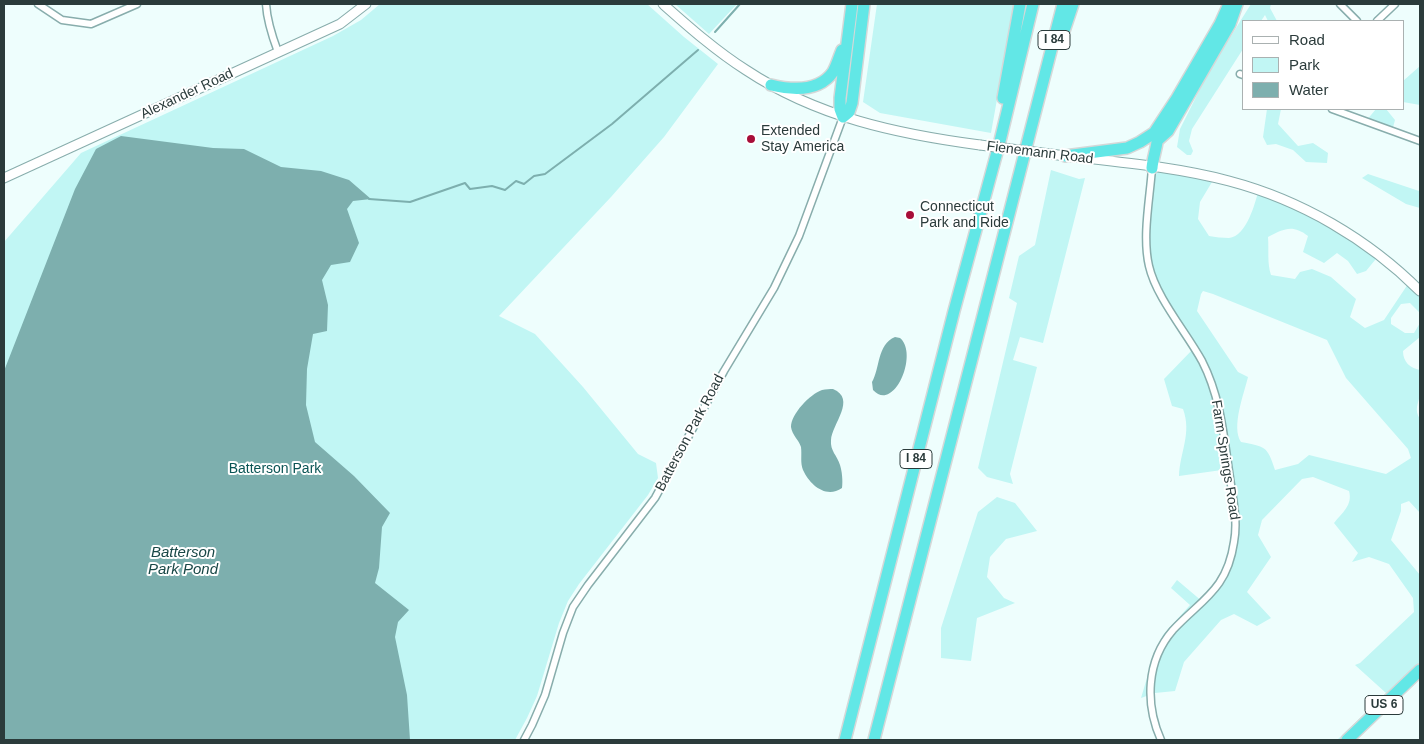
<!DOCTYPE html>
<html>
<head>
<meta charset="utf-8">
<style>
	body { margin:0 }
	#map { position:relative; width:1424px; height:744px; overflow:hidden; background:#eefefd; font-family:Helvetica,sans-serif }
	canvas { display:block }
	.frame { position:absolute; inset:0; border:5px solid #2b3b3b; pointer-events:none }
	.legend { position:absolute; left:1242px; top:20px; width:162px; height:90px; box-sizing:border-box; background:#fff; border:1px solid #aab1b1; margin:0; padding:6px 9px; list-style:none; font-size:15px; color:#2b3b3b }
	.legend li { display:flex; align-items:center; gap:10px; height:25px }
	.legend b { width:25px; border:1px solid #aab1b1 }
</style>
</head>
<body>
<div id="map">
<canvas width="1424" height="744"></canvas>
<div class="frame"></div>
<ul class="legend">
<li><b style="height:6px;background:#fff"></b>Road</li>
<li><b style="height:14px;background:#c1f6f4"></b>Park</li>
<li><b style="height:14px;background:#7dafae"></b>Water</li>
</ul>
</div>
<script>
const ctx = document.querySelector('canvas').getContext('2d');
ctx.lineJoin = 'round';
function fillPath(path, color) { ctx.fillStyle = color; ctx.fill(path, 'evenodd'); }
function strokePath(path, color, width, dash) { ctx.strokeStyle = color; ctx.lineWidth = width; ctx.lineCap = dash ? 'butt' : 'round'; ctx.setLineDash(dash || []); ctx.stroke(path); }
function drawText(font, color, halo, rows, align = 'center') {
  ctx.font = font + ' Helvetica,sans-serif'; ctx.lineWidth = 4; ctx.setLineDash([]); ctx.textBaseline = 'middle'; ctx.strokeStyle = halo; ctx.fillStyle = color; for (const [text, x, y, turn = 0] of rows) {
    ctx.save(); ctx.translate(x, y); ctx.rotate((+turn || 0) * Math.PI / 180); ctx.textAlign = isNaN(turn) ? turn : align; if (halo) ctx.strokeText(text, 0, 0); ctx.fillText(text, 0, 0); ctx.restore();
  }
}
const green = new Path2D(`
	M380,4H647L684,37L718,64L664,137L611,197L499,316L535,334L583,387L638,454L656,463L658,478L648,495L579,584L568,601L559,623L537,696L527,718L515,740H4V242L81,153L333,36L361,20Z
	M675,4H737L709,34Z
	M877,4H1014L991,133L880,113L863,102Z
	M1251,4H1271L1270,8L1277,21H1268L1265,15L1261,21H1243V49L1192,129L1189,141L1193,151L1191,155H1187L1177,147L1180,129L1209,71Z
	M1420,66V105L1403,102V81Z
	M1267,109H1281L1278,124L1298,146L1313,143L1328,153L1327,163L1306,162L1293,150L1276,144L1267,145L1263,137Z
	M1376,109H1386L1395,120L1392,131L1366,121Z
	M1152,168L1215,177L1200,202L1198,219L1209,236C1215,237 1223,238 1229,238C1247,236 1255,203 1259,189L1380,254L1366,271L1357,274L1348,261L1337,253L1324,263L1303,252L1308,236C1292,224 1284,229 1268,237C1269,250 1267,263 1271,275L1295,279L1300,272L1312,269L1331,277L1356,299L1350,317L1365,328L1384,320L1410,281L1420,291V313L1410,303L1401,304L1391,318V324L1405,333H1414L1420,323V337L1403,351C1403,362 1410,368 1420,370C1420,378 1422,388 1420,395C1418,404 1414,410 1420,419V513L1409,501L1401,504V511L1391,540L1420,575V670L1347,740H1337L1386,693L1355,665L1360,663L1414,612L1413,598L1389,564L1369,557L1352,562L1358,553L1334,523C1342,513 1353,505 1349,491L1313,477L1302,479L1262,520L1258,535L1271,557L1247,592L1271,618L1257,626L1234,614L1221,620L1184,662L1175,691L1155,693L1141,698L1150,668L1163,635L1190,605L1171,588L1177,580L1203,602L1216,589L1234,543L1229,469L1179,476C1180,451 1192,434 1183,409L1172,406L1164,379L1195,347L1157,283L1147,252ZM1203,291L1213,294L1327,340L1346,378L1408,449L1411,458L1386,474L1309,455L1298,464L1275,470C1267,445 1265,447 1241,442C1231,427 1244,394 1248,377L1238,372L1197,311L1201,294Z
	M1051,170L1079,179L1085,178L1043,343L1020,337L1013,360L1037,367L1010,474L1013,484L987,477L978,468L1017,303L1009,298L1019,256L1035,245Z
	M1368,174L1419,191L1420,190V208L1406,204L1362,178Z
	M997,497L1015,503L1037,531L1006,539L990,557L987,577L1004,598L1015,603L977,618L971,661L941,658V628L978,512Z`);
const water = new Path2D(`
	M121,136L213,148L244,149L281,167L321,171L349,180L371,199L353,201L347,209L359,243L350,262L331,265L322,280L328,305L327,331L313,334L307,369L306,405L315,442L354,476L390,513L382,527L379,568L375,583L409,610L398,622L395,637L407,695L410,740H4V371L75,189L96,149Z
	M895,337L900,338C919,354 894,413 873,390L872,382C880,369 877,344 895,337Z
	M833,389C857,399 832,424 831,440C830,451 837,455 840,465C842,471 843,481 842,488C826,499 810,485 803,470C800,463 802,455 801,447C799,440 792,435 791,427C791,414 810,394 822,390C826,389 830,389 833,389Z`);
const stream = new Path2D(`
	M715,32L740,4
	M369,199L410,202L465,183L470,189L492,186L505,190L516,181L524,184L534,176L545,174L612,124L698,50`);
const street = new Path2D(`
	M38,4L62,20L91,24L137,4
	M266,4C267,21 272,36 278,52
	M1340,4L1357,21
	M1377,21L1395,4
	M1240,74L1243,75
	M1332,109L1420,141
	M1152,168C1150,198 1142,236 1149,266C1156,297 1186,332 1202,361C1221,398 1224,438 1230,478C1233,499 1238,521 1234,542C1227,590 1202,599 1173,630C1146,661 1145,704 1161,740
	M524,740L532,725L545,695L563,633L573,607L588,585L655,498L724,371L774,288L799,236L843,117`);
const secondary = new Path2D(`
	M663,4C689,27 716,51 746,70C817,117 897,134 980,145
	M1042,153C1104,161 1168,165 1229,181C1301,200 1368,239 1420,291
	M4,178L340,24L366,4`);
const highway = new Path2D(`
	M852,4L840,98V109L843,117L849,112L852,103L864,4
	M1063,34L1073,4
	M771,85C792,90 819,92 833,72C837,65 839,57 842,50
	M1003,98L1020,4
	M1158,140L1168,131L1230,24L1237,4
	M1065,156L1127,148L1140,142L1154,133L1177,98L1220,24L1229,4
	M1152,168C1153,156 1158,145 1158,133
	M845,740L954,311L1000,141L1033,4
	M874,740C937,495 1002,250 1063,4
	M1347,740L1420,670`);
const secondaryBridge = new Path2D(`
	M980,145L1042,153`);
const markers = [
	[751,139,5,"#a70e39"],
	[910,215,5,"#a70e39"]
];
const shields = [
	[1054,40,32],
	[916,459,32],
	[1384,705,38]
];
const shieldNames = [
	["I 84",1054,40],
	["I 84",916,459],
	["US 6",1384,705]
];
const streetNames = [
	["Alexander Road",187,94,-25],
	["Fienemann Road",1040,153,7],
	["Batterson Park Road",690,433,-62],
	["Farm Springs Road",1225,460,81]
];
const poiNames = [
	["Extended",761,131],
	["Stay America",761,147],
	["Connecticut",920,207],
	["Park and Ride",920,223]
];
const parkNames = [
	["Batterson Park",275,469]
];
const waterNames = [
	["Batterson",183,553],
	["Park Pond",183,570]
];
fillPath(green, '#c1f6f4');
fillPath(water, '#7dafae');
strokePath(stream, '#7dafae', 2);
strokePath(street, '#88adac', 9);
strokePath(secondary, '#88adac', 11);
strokePath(highway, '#d5d8d8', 14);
strokePath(street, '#fff', 6);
strokePath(secondary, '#fff', 9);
strokePath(highway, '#62e7e6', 11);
strokePath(secondaryBridge, '#88adac', 11, []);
strokePath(secondaryBridge, '#fff', 9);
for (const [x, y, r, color] of markers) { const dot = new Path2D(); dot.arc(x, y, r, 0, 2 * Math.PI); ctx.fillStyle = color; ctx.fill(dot); strokePath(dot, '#fff', 2); }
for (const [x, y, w] of shields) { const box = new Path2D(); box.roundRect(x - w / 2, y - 9.5, w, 19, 4); ctx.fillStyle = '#fff'; ctx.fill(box); strokePath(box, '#2b3b3b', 1); }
drawText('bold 12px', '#2b3b3b', null, shieldNames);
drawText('14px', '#2b3b3b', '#fff', streetNames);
drawText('14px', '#2b3b3b', '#fff', poiNames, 'left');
drawText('14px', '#095454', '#fff', parkNames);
drawText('italic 15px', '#184746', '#fff', waterNames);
</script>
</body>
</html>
